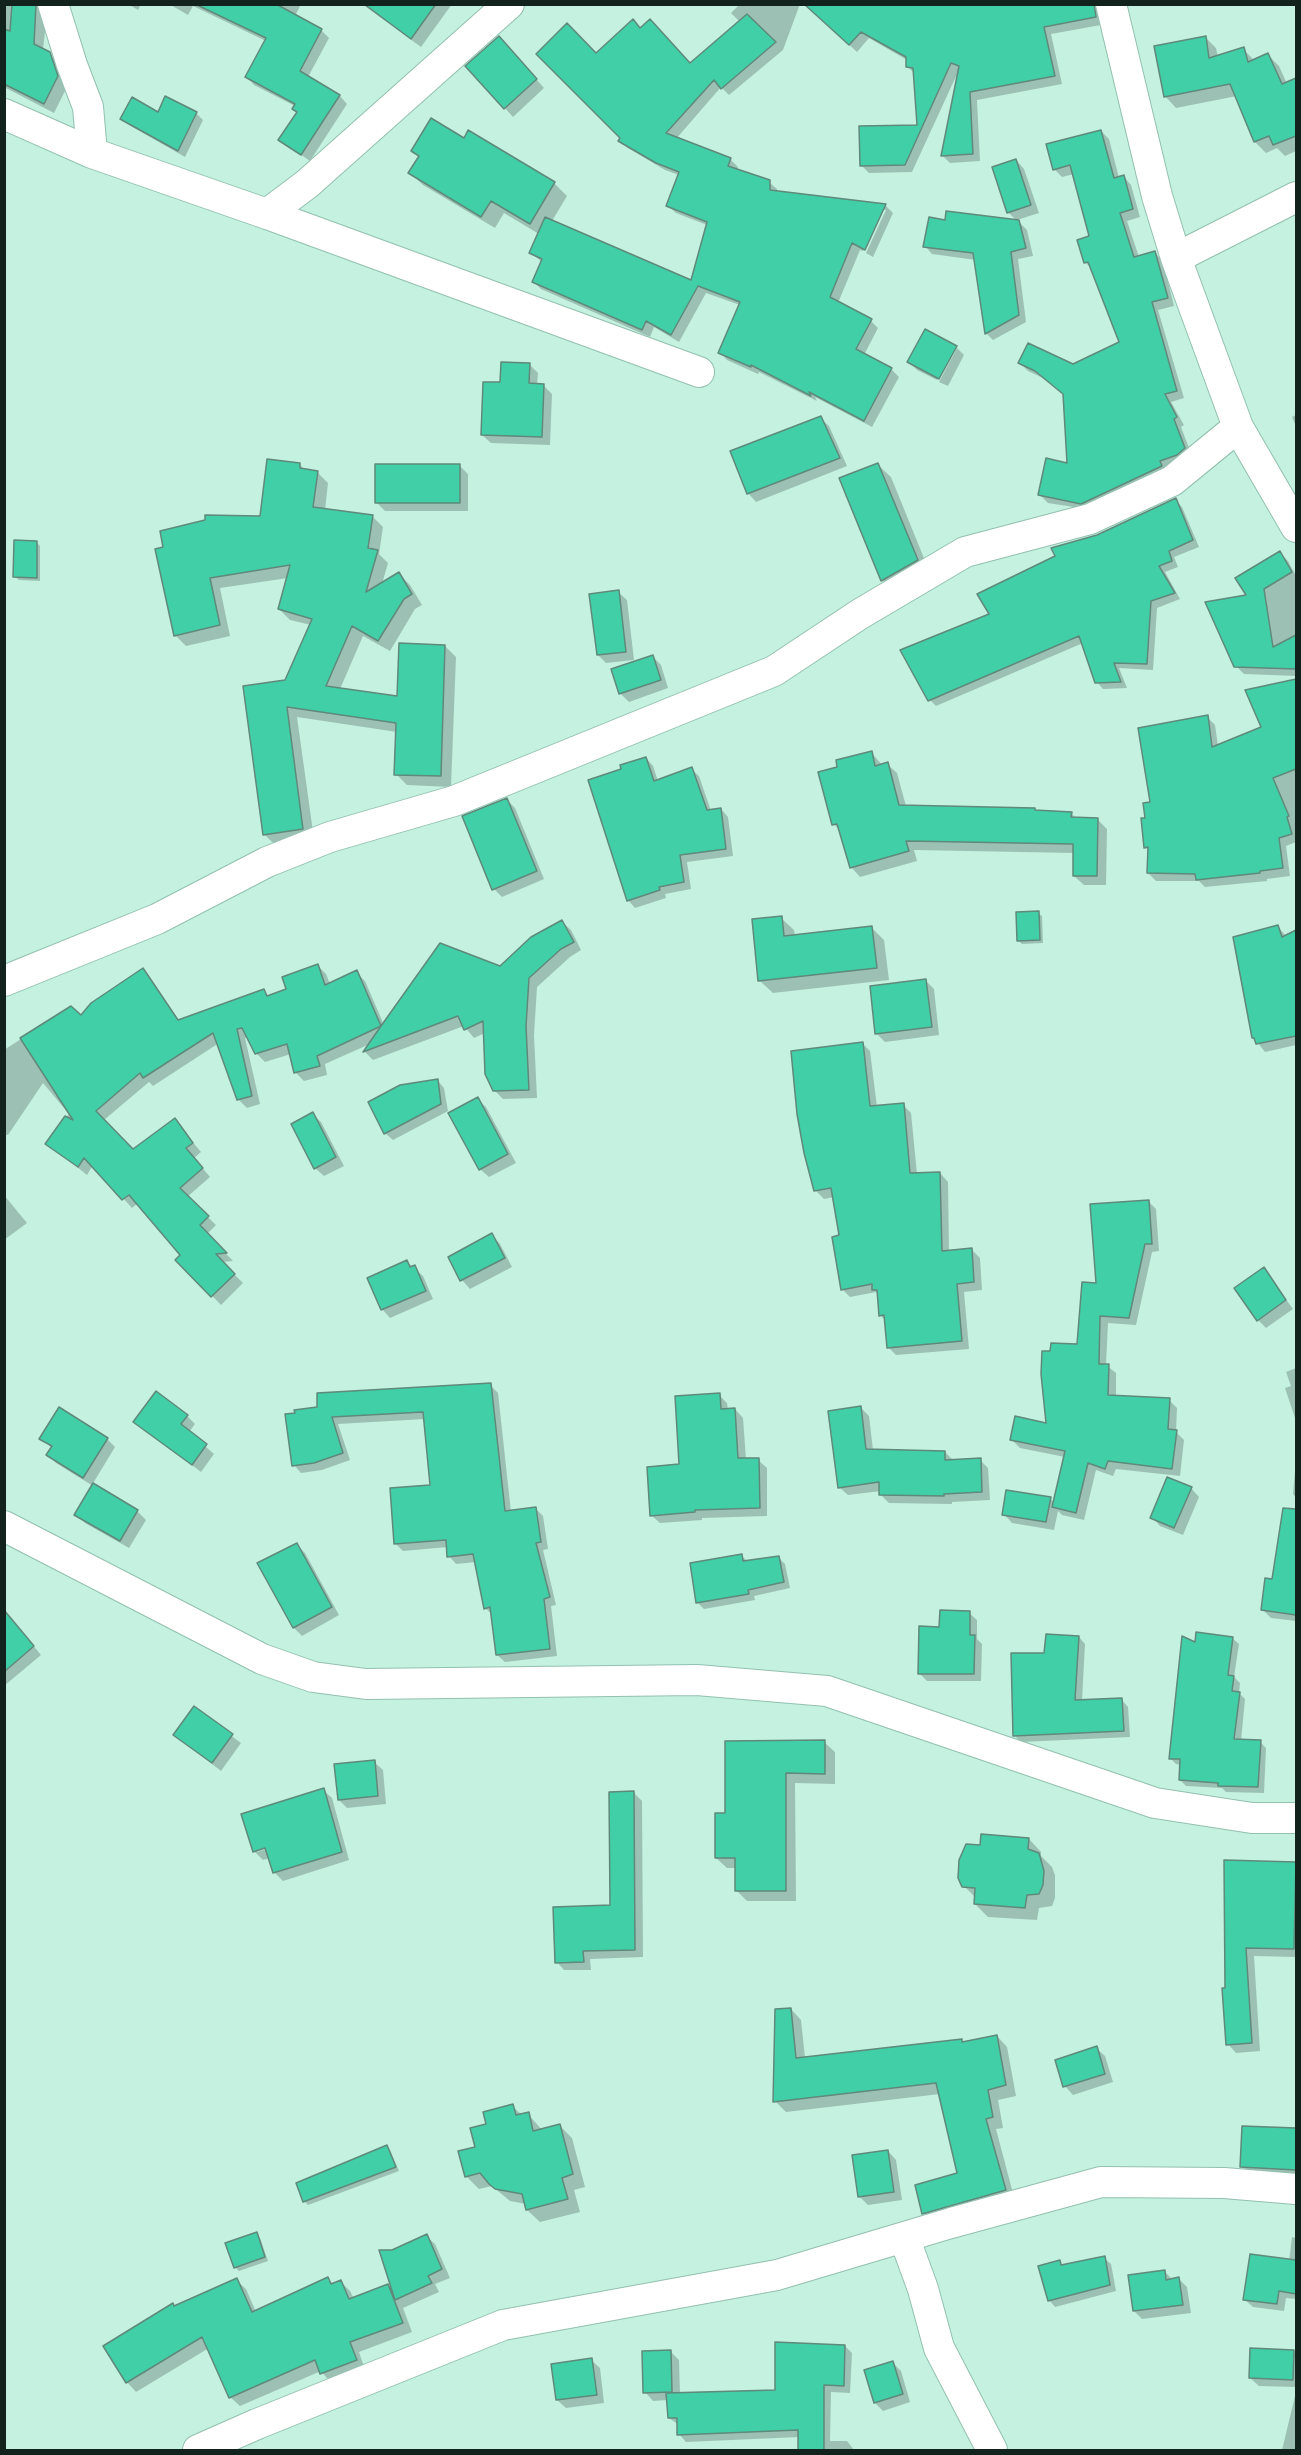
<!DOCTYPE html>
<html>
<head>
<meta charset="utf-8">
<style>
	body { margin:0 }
	#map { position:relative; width:1301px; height:2455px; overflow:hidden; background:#c4f1e0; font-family:Literata,serif }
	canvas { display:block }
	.frame { position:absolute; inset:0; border:6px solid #12231d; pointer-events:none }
</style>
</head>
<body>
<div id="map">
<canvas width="1301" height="2455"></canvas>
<div class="frame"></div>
</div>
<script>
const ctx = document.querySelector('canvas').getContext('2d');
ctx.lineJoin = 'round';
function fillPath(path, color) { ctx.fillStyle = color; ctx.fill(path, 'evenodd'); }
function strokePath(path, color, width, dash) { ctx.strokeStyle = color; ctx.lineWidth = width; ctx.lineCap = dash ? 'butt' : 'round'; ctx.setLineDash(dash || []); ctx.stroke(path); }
const shadow = new Path2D(`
	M4,4H48L43,50L59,64L67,87L54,113L4,87Z
	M128,4H141L138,10Z
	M169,4H301L295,16L321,30L329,38L308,77L340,96L347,104L310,161L280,140L298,114L293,109L295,106L254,85L247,77L266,41L193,6L188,15Z
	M362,4H452L421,47Z
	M740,4H800L783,50L729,95L721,87L676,139L730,159L738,167L737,170L769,182L777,189V192L886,206L893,213L873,257L866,253L886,210H882L863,251L860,250L838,303L871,321L878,328L864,355L891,369L899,377L872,427L815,397L817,401L759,372L758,374L727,360L720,352L740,305L706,293L679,342L654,327L650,337L541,289L534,282L542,262L531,253L539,234L504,213L495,228L423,185L410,173L419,158L413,151L464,140L554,183L567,196L552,221L692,282L707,225L676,213L668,206L679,175L665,170L628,148L620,141L621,138L596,55L641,30L690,65L740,22L731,13Z
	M1005,4H1097L1101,25L1051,34L1062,84L977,100L980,161L950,163L943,156L958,72L912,172L869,173L861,165L918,127L915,74L907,66V60L869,38L857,52L819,17Z
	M1205,37L1216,48L1218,57L1243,49L1255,61L1268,55L1279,66L1287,84L1296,80V151L1285,156L1277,148L1266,153L1255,142L1237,96L1176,108L1165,96Z
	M507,46L544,88L513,117L467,66Z
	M196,113L203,120L185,157L129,125L122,118Z
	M1101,131L1109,139L1119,178L1124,177L1131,185L1140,217L1127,221L1139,257L1155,253L1163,261L1174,306L1158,310L1184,398L1171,402L1184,425L1181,427L1192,456L1093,510L1048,503L1040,495L1068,465L1064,395L1045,379L1028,371L1020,363L1073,365L1121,343L1092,269L1085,262L1091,237L1074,174L1062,177L1054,169Z
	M1016,160L1024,169L1039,213L1017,220L1027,230L1033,256L1018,259L1026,322L993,340L986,333L976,260L932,254L925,246L946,221L1018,222L1008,212Z
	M925,331L956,348H954L937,380L917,370L909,362Z
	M957,348L964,355L948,386L939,382Z
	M530,365L538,373L537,385H543L552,394L550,445L491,443L482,435L501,384Z
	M1296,415V426L1292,417Z
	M820,418L829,426L847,466L756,502L748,493Z
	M300,465L306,471L317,472L328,483L325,510L372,516L383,527L379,554L388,563L382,584L399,574L410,585L422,605L415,609L390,651L363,636L340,689L399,698L445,646L456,657L451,787L407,785L396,774L397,732L297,717L314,839L275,845L264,834L286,681L311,625L290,620L279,609L288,578L220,588L230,636L186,646L175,635L156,550L262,518Z
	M459,465L468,474V511H385L377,503Z
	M878,465L891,477L930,573L895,593L883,581L841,479Z
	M1175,500L1182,507L1199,547L1174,557L1178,567L1165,572L1180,599L1157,608L1153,670L1119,668L1127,688L1103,689L1097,682L1083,643L936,706L930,700L991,615L1098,536Z
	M36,542L40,546V581L19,580L15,577Z
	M1280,553L1288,561L1296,576V676L1244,674L1236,666L1248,597Z
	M618,592L627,600L634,660L606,663L598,655Z
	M653,657L661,665L668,688L629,702L620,693Z
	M1296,680V842L1286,846L1290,876L1267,879V881L1205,887L1199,881H1156L1148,873L1149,851L1145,847L1146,820L1152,803L1207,717L1215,725L1218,746L1263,727L1247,691Z
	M871,752L882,765L887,764L897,773L906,806L1035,809L1038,812L1071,813L1077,819H1097L1107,829L1106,885H1084L1074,876L1075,853L914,850L917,861L860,877L851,867L841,832L834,824L839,768Z
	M646,758L653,766L658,781L691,769L699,776L711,811L721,809L728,817L733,856L687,862L691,889L665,894L666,898L635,908L628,900L623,770Z
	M507,800L515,808L544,879L502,897L494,889Z
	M1038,913L1042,916L1043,943L1022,944L1018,940Z
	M781,918L794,930L795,937L872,928L884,940L889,980L773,993L760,981Z
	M562,922L571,930L581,950L570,957L537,987L534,1035L537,1098L503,1099L494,1090L485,1033L474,1038L464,1026L373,1060L365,1052L372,1043L325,1064L327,1075L304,1081L295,1072L291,1054L265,1062L256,1053L248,1037L245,1038L260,1104L247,1108L238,1099L219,1043L153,1086L149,1082L104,1120L133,1150L174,1120L201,1152L194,1158L210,1177L187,1197L216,1225L207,1234L233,1261L222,1262L243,1283L221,1305L177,1260L182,1255L138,1203L132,1208L93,1165L87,1175L47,1143L69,1114L43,1083L8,1135L4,1134V1050L71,1007L81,1017L142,970L151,979L179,1021L264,991L269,997L288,990L318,966L326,974L330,984L356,972L365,981L384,1025L500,968Z
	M1278,927L1286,936L1296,931V1045L1265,1052L1254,1038Z
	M926,981L934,989L939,1035L885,1042L876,1033Z
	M862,1043L870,1051L877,1107L903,1105L911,1113L917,1174L940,1173L948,1182L949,1252L972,1250L980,1258L982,1290L964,1292L969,1349L896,1355L888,1347L886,1321L880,1315L879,1295L876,1292L850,1297L842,1289L841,1237L834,1197L824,1199L816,1191Z
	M437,1080L444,1088L448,1111L393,1140L385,1133Z
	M477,1099L486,1107L516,1163L489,1177L480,1169Z
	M312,1114L321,1122L344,1166L324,1176L315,1168Z
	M4,1195L27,1223L4,1240Z
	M1148,1201L1156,1209L1159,1251L1152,1252L1136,1325L1108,1323L1106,1365L1116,1373V1397L1169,1400L1177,1408L1176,1432L1184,1440L1180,1476L1116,1469L1113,1476L1096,1470L1084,1520L1062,1515L1058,1511L1054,1530L1012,1523L1004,1514L1050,1498L1054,1503L1065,1457L1020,1448L1012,1440L1048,1425L1078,1345L1098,1284Z
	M492,1235L500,1244L512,1267L470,1289L462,1280L450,1258Z
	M407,1262L423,1276L433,1299L390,1318L382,1309Z
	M1264,1269L1293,1309L1266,1328L1258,1320Z
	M1296,1368V1421L1285,1388L1291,1386L1286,1372Z
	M490,1385L498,1393L511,1512L536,1509L543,1516L548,1549L543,1550L556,1605L551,1606L557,1656L505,1662L497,1655L493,1615L485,1608L476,1562L456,1564L449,1556L448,1547L403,1551L396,1544L431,1487L425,1419L338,1424L350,1460L322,1470L301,1473L294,1465L287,1416Z
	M719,1395L727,1403L728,1410L735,1409L743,1418L746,1460H758L767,1468V1516L702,1518V1520L660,1523L651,1515Z
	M861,1408L869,1416L873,1450L945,1452L954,1461L980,1460L988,1468L990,1500L952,1502V1504L889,1503L880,1494L881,1491L848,1495L839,1487Z
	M187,1416L195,1424L189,1432L214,1454L201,1472L135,1422Z
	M41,1439H107L115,1447L92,1485L137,1511L146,1520L129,1548L85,1523L76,1514L93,1486L56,1463L48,1455L52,1448Z
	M1296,1460V1498L1293,1494Z
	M1191,1488L1199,1497L1183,1535L1160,1526L1152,1517Z
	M1285,1544L1296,1546V1621L1271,1618L1262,1609Z
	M297,1545L305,1553L339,1615L302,1636L294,1628L259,1563Z
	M742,1556L748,1562L778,1557L785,1564L790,1588L754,1596L755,1600L704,1609L697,1602Z
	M969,1613L977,1620V1639L982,1644L981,1681H927L919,1673L940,1628Z
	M4,1630L22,1632L41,1655L4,1686Z
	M1079,1637L1085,1644L1082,1701L1122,1700L1128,1707L1130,1737L1021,1742L1014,1735L1046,1655Z
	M1232,1638L1239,1644L1234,1677L1240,1683L1239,1693L1245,1699L1241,1741L1260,1742L1266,1748L1264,1793L1226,1792L1222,1788L1186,1786L1180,1780L1181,1765L1176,1764L1170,1758Z
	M194,1708L241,1743L221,1771L175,1735Z
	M824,1742L835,1752V1784L795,1783L796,1901H747L736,1890V1868H727L716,1858L726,1815Z
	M374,1762L383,1770L386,1804L347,1808L339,1800Z
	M323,1790L332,1798L349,1860L283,1881L274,1872L270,1858L263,1860L254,1851ZM272,1845L273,1847L257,1852V1849Z
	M634,1793L642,1801L643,1957L590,1959L591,1970H564L557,1962L612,1907Z
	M1029,1839L1041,1852V1856L1052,1867L1055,1875V1898L1052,1906L1039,1908L1037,1920L988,1917L975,1904L976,1898L964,1886L981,1847Z
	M1226,1862L1296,1864V1957L1254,1956L1260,2051L1236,2053L1228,2044Z
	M791,2009L801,2020L805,2058L961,2040L964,2043L997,2036L1007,2047L1016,2096L998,2100L1003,2128L996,2129L1015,2201L934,2223L924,2213L959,2174L940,2094L786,2112L775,2101Z
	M1096,2048L1105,2056L1113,2082L1073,2095L1065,2086Z
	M512,2106L522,2115L528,2114L542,2130L560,2126L572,2138L585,2187L574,2190L580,2212L540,2222L527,2210L526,2204L510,2201L492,2186L479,2189L466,2176L488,2125Z
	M1243,2128L1296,2129V2176L1249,2174L1242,2166Z
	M387,2146L390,2150L399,2171L308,2205L304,2201Z
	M888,2151L896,2160L902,2200L868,2205L859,2196Z
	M257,2234L260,2238L268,2261L239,2271L235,2267Z
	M426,2236L435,2244L450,2278L435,2284L439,2292L403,2308L412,2332L359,2352L365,2370L331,2383L321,2371L240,2406L230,2397L209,2348L136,2392L127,2382L175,2307L236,2280L246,2289L256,2312L328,2279L334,2285L341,2282L350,2291L354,2299L388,2286L394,2291L392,2251Z
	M1292,2237L1296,2238V2299L1286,2298L1284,2311L1253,2307L1245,2300L1289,2261Z
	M1104,2258L1111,2264L1116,2291L1055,2307L1049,2300L1060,2262L1063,2266Z
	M1165,2272L1173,2280L1179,2279L1187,2287L1191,2313L1142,2319L1134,2311Z
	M845,2346L852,2353L850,2393L831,2392L830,2441H847L854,2450H800V2437L686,2442L679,2434V2425L669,2418L668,2400L653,2401L645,2392L670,2351L679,2360L680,2394L777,2392Z
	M1293,2351L1296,2354V2387L1259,2386L1250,2378Z
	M591,2360L600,2368L604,2403L566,2408L557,2400Z
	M892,2362L901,2371L910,2402L883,2411L875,2403Z
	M1296,2392V2450H1282Z`);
const building = new Path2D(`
	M12,4H36L34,44L50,52L58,76L44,104L4,84V29L10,31Z
	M195,4H276L322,29L300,71L340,95L301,155L278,140L297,112L292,109L295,104L245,77L266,38Z
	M364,4H436L411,39Z
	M804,4H1094L1096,17L1044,27L1055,76L970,92L973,154L941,156L959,66L951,63L905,165L860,166L859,126L917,125L913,68L906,67V57L861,32L849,45Z
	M747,14L776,42L721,89L714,80L666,133L731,158L728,166L770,180V190L886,204L865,250L852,243L830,297L872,319L856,349L892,368L864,421L809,392L811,396L751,365V367L718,353L740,302L698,286L671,335L646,321L642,330L532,282L542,259L529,253L545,217L691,280L707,222L666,206L679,172L656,163L618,141L620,138L536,54L567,23L596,53L633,19L640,28L650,19L690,63Z
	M499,36L537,79L504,109L465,66Z
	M1206,36L1209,58L1244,47L1248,62L1268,53L1282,84L1296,78V136L1273,145L1269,136L1254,142L1230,84L1164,97L1154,46Z
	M165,96L197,112L178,151L120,119L132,97L158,112Z
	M431,118L464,138L468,130L555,182L530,224L491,201L481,217L408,173L419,156L411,151Z
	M1101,130L1114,178L1124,175L1133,209L1120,213L1134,257L1155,251L1168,298L1152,302L1177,391L1165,394L1177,417L1174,419L1185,448L1177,455L1160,461L1162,466L1081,504L1038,495L1046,458L1067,463L1063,394L1035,371L1018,363L1028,343L1073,364L1119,342L1088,262L1084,263L1077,240L1089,236L1070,165L1053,170L1046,144Z
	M1016,159L1031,205L1007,213L992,167Z
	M946,211L1019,220L1026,248L1011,252L1019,315L985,334L973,253L923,247L929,217L945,220Z
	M925,329L957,346L939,379L907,362Z
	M501,362L530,363L529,383L544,384L542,437L481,435L483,382H500Z
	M821,416L840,458L747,494L730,451Z
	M267,459L300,463V468L318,471L313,507L373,515L368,548L378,550L366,592L399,572L412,594L404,599L378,641L352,626L326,686L397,696L399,643L445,645L441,776L394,775L396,723L287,707L303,829L263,835L243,686L285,680L312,619L278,609L290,565L210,578L220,625L174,636L155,549L163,547L160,531L205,520V515L260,516Z
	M878,463L918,560L881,581L839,478Z
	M375,464H460V503H375Z
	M1176,498L1193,540L1169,551L1172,561L1159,566L1175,593L1151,601L1147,664L1114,663L1121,682L1095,683L1079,636L928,701L900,650L989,614L977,594L1055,556L1051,548L1097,535Z
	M14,540L37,541V578L13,577Z
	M1280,551L1292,572L1264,589L1273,647L1296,635V669L1234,667L1205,602L1246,595L1235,578Z
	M619,590L626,652L597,655L589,594Z
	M653,655L661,680L619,694L611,669Z
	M1296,679V769L1273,778L1289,816L1287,817L1292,834L1279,838L1283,868L1260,871V873L1196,880L1195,874L1147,873L1148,847L1144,848L1141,818H1145L1143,803L1150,802L1138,728L1208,715L1212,747L1261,727L1245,690Z
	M872,751L875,766L888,762L899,805L1035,808V810L1072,812L1071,817L1098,818L1097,876H1073V844L906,841L909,851L850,868L837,824L832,825L818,772L837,767L836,760Z
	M646,757L654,781L692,767L707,810L721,808L726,849L680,855L684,882L659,887L660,890L627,901L588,780L621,769L620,765Z
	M507,798L537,871L492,890L462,816Z
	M1039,911L1040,940L1017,941L1016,912Z
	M782,916L784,936L872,926L877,968L758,981L752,919Z
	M562,920L574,942L561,949L529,978L526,1026L529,1090L493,1091L485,1074L483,1021L464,1030L458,1016L363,1052L381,1026L317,1056L320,1066L294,1073L287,1044L255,1054L242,1028L237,1029L252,1096L237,1100L213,1033L143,1078L140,1073L96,1111L133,1149L175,1118L193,1143L186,1148L203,1168L180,1188L209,1216L200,1225L227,1253L216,1254L235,1274L211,1297L175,1260L180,1255L129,1195L122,1200L84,1158L78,1167L45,1144L65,1116L73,1120L20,1038L71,1006L81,1015L91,1003L143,968L178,1020L264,989L267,996L286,989L282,977L318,964L325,985L357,970L381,1026L440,943L500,966L531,937Z
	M1278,925L1282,937L1296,930V1036L1256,1044L1254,1038H1252L1233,937Z
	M926,979L932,1027L875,1034L870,986Z
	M863,1042L870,1106L904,1103L910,1173L940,1172L942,1251L972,1248L974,1282L957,1284L962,1341L887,1348L884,1315L879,1316L877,1290H872V1284L841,1290L832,1237L839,1235L831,1188L814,1191L804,1153L797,1114L791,1051Z
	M438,1079L441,1104L384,1134L368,1102L400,1085Z
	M478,1097L508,1154L479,1170L448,1113Z
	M313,1112L336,1157L314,1169L291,1124Z
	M1149,1200L1152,1244H1145L1129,1318L1100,1316L1099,1364H1109L1108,1395L1170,1398L1168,1429L1177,1430L1172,1469L1108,1461L1105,1469L1088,1463L1076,1513L1052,1507L1065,1451L1010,1440L1015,1416L1046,1423L1041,1374L1042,1351H1050L1051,1343L1077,1344L1082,1282L1096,1283L1090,1204Z
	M492,1233L505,1258L460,1281L448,1257Z
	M407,1260L410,1267L415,1265L426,1291L381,1310L367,1278Z
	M1264,1267L1286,1300L1257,1321L1234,1288Z
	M491,1383L505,1511L536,1507L541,1542L536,1543L550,1597L544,1599L550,1649L496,1655L490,1607L484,1609L473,1554L447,1557L446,1540L394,1544L390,1488L430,1485L423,1412L332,1417L343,1453L314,1463L292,1466L285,1414L295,1413L294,1410L317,1407V1393Z
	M156,1391L188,1415L181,1424L207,1444L192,1465L133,1422Z
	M720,1393L721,1409L735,1408L738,1458H759L760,1508L695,1510V1512L650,1516L647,1467L679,1464L675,1396Z
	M861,1406L866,1449L945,1451V1460L981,1458L982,1492L944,1494V1496L879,1495V1482L838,1488L828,1411Z
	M59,1407L108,1438L83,1478L46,1455L52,1446L39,1439Z
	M1167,1477L1192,1487L1174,1528L1150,1518Z
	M93,1483L138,1510L120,1541L74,1515Z
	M1006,1490L1051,1497L1046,1522L1002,1515Z
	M1283,1508L1296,1509V1615L1261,1610L1265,1578L1272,1579Z
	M297,1543L332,1607L293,1628L257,1563Z
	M742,1554L743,1561L779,1556L784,1582L748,1590L749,1594L696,1603L690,1563Z
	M4,1610L34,1646L4,1672Z
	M940,1610L970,1611V1635H975L974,1674H918L919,1626L939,1627Z
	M1196,1632L1233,1637L1228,1675L1234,1676L1232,1691L1240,1692L1234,1739L1261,1740L1258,1787L1218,1786V1783L1179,1780L1180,1759H1169L1182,1636L1195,1642Z
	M1046,1634L1079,1636L1075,1700L1122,1698L1124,1731L1013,1736L1011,1653H1044Z
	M194,1706L233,1734L212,1763L173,1735Z
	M825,1740V1774L786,1773V1891H735V1858H715V1813H725V1741Z
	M375,1760L378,1796L338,1800L334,1764Z
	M324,1788L342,1852L273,1873L265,1848L253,1852L241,1814Z
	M634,1791L635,1950L583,1951L584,1962L555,1963L553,1907L610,1905L609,1792Z
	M981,1834L1029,1838L1028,1849L1039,1853L1044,1871L1043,1885L1039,1894L1027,1895L1025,1908L974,1904L975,1888L962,1887L958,1878L959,1860L966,1844L980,1845Z
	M1224,1860L1296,1862L1294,1949L1246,1948L1252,2043L1226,2045L1222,1988H1225Z
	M791,2008L796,2058L962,2039V2042L997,2035L1006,2085L988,2090L993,2117L986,2119L1006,2190L922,2214L915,2185L957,2173L936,2083L773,2102L775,2009Z
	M1097,2046L1105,2074L1063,2087L1055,2060Z
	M513,2104L516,2115L529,2112L533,2131L560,2124L573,2174L562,2178L568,2199L526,2210L522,2194L495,2189L489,2184L480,2173L465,2177L458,2151L475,2147L470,2128L486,2124L483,2112Z
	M1242,2126L1296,2128V2170L1240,2167Z
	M387,2145L396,2167L303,2202L296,2183Z
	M888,2150L894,2192L858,2197L852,2155Z
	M257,2232L265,2257L234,2268L225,2243Z
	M427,2234L442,2269L428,2276L432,2283L395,2300L379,2250H392Z
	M1250,2254L1296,2260V2294L1279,2291L1277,2304L1243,2300Z
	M1105,2256L1110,2285L1048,2301L1038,2266L1060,2260L1061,2265Z
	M1165,2270L1166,2280L1179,2277L1183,2305L1133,2311L1128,2275Z
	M328,2277L331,2284L341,2280L349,2299L388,2284L403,2323L350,2342L357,2360L320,2374L315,2360L229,2398L202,2337L126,2383L103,2346L173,2303L174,2306L237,2278L252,2312Z
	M775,2342L845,2345L844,2386L824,2385V2451H798V2430L677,2435V2418H668L666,2393L775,2390Z
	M1250,2348L1294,2350L1293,2380L1249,2378Z
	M671,2350L672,2392L643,2393L642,2351Z
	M592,2358L597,2395L556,2400L551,2364Z
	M893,2361L903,2394L874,2403L864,2370Z`);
const minor = new Path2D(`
	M53,4L72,65L88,107L92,153
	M1111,4L1157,196L1176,258L1238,427L1296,527
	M4,114L92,153L267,214L307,184L509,4
	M267,214L699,372
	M1176,258L1296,197
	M4,981L157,919L267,862L330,837L454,801L774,671L860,614L965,552L1090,519L1172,481L1238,427
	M4,1526L262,1659L313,1677L366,1684L697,1680L827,1691L1155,1803L1252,1818H1296
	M904,2237L923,2289L939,2348L992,2450
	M198,2450L257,2424L503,2325L777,2275L951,2223L1101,2182L1224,2183L1296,2189`);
fillPath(shadow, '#0003');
fillPath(building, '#41cfa7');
strokePath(building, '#5f897a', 1.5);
strokePath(minor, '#93c0af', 32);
strokePath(minor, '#fff', 30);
</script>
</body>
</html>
